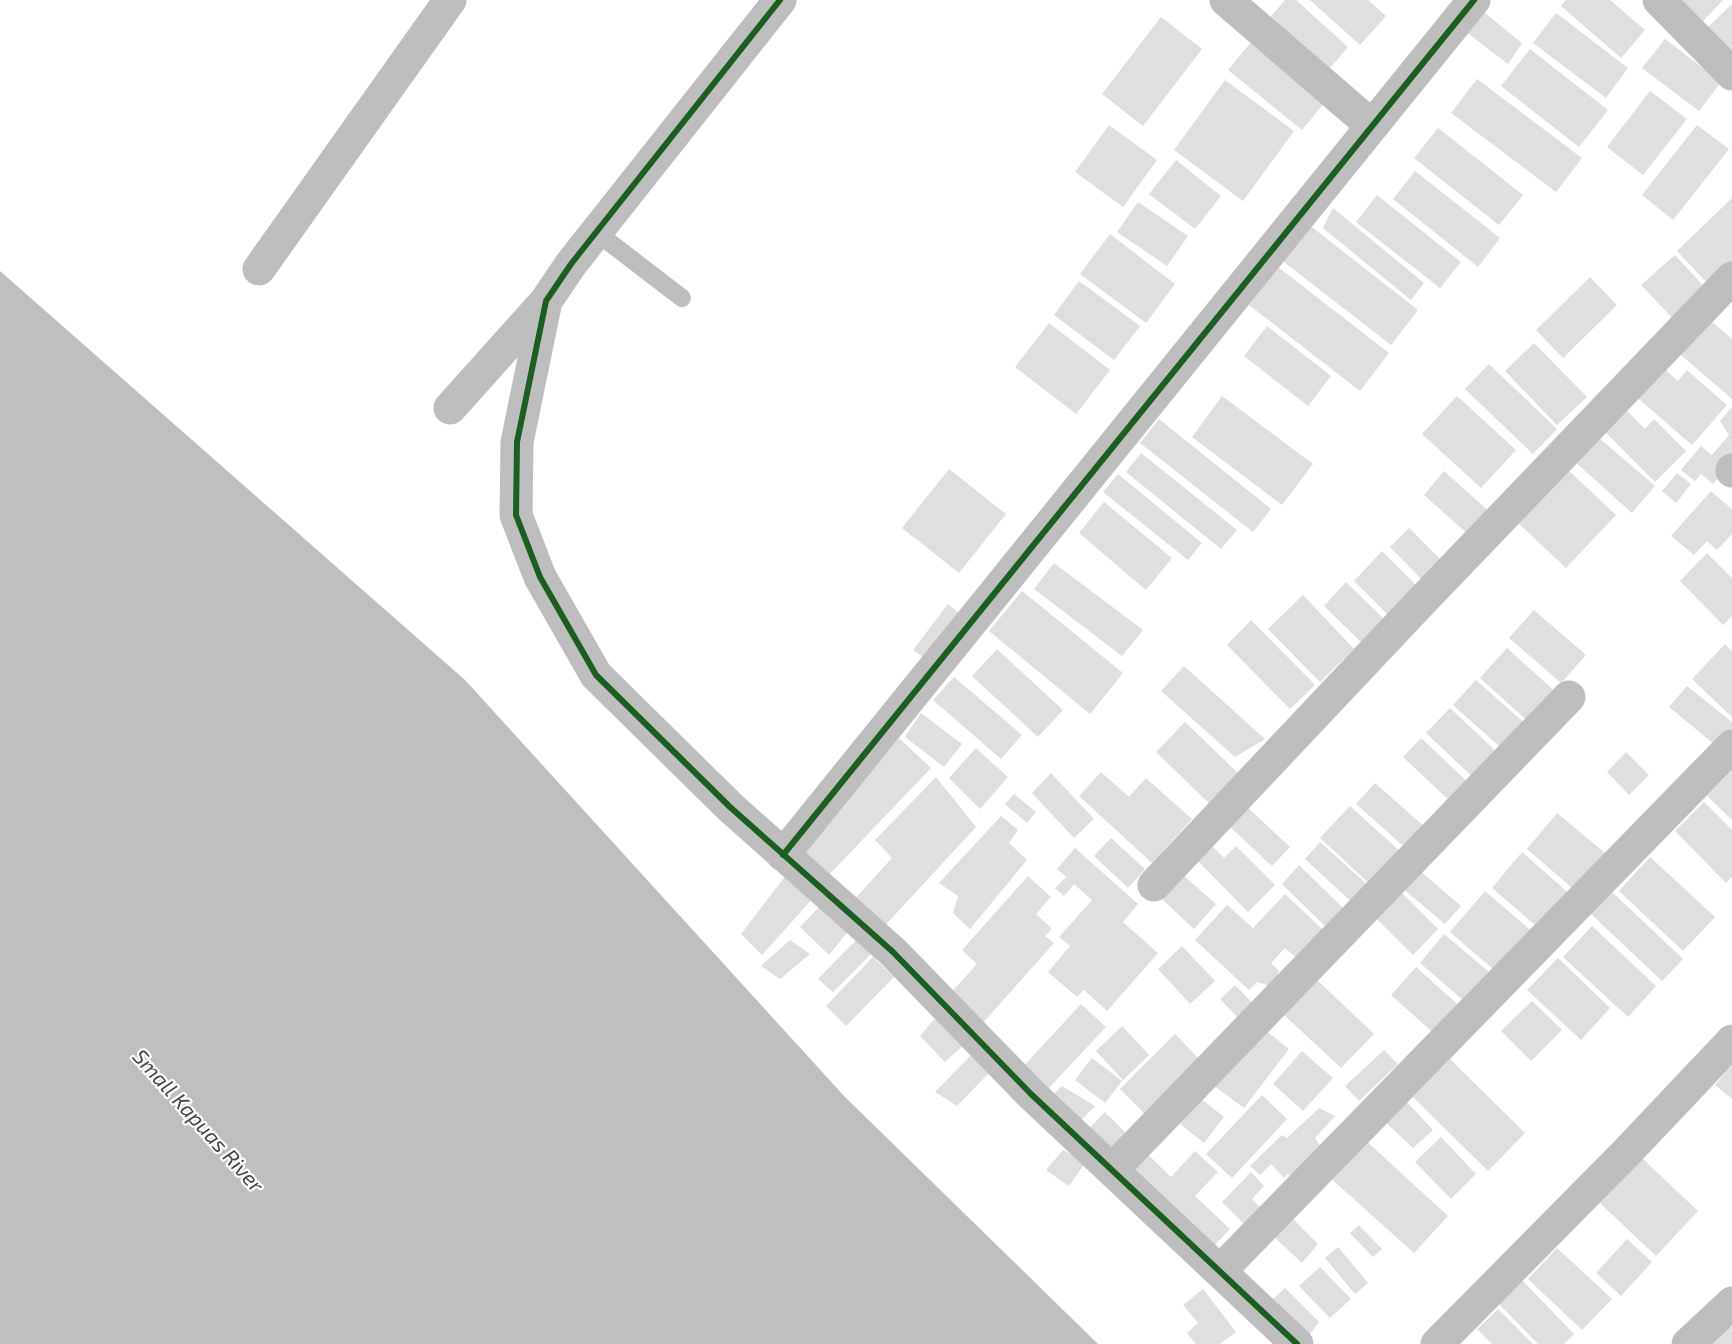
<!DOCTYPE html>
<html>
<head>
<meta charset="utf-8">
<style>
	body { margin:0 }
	canvas { display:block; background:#fff }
</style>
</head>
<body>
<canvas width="1732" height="1344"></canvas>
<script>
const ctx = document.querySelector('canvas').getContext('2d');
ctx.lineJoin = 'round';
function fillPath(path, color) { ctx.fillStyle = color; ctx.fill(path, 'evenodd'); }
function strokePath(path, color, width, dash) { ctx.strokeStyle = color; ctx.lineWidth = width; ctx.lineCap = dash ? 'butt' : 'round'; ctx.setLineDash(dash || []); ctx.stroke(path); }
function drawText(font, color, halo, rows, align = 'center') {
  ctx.font = font + ' "Exo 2",sans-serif'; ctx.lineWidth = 4.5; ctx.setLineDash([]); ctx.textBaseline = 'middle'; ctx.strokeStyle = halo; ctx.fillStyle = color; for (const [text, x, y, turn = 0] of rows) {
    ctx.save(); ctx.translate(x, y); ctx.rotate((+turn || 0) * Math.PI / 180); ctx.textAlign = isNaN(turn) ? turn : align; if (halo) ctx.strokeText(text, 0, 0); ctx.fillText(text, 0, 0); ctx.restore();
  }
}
const water = new Path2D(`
	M0,271L465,680L844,1096L1098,1344H0Z`);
const building = new Path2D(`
	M1285,0H1296L1348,47L1325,74L1266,22Z
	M1310,0H1368L1386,16L1360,45Z
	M1566,0H1610L1645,30L1621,58L1561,6Z
	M1680,0H1723L1702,22Z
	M1732,4V54L1707,28Z
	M1480,9L1522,43L1508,64L1461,28Z
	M1556,13L1628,68L1606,98L1533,43Z
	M1161,17L1202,49L1143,126L1102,94Z
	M1665,39L1721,82L1699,111L1642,68Z
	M1252,41L1325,102L1302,130L1228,70Z
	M1530,49L1608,110L1579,147L1501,86Z
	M1477,79L1582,158L1556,192L1451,113Z
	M1225,80L1294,131L1243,201L1174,150Z
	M1650,91L1687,119L1643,175L1607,147Z
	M1109,125L1157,160L1123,207L1075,172Z
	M1697,125L1729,149L1673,220L1642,195Z
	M1438,128L1523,195L1499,225L1414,158Z
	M1176,160L1221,196L1195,229L1149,194Z
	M1415,171L1500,238L1478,267L1393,199Z
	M1377,195L1461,262L1440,288L1356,222Z
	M1732,198V265L1710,286L1677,251Z
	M1138,202L1188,236L1167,266L1117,232Z
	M1333,208L1424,283L1411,300L1323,228Z
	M1308,224L1418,310L1391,345L1280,259Z
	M1110,234L1175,284L1146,323L1080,274Z
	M1675,255L1710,293L1677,323L1641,285Z
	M1278,267L1389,353L1360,391L1249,305Z
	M1590,277L1617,305L1563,358L1536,330Z
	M1079,281L1140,326L1114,360L1054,315Z
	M1710,320L1732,339V399L1680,354Z
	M1049,323L1110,370L1076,414L1015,367Z
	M1267,326L1331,376L1308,406L1244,356Z
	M1534,343L1587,397L1557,425L1505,371Z
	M1489,364L1557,429L1533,454L1465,389Z
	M1659,364L1678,381L1687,370L1727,405L1692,445L1633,394Z
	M1222,396L1313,464L1282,505L1192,437Z
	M1457,396L1516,450L1481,488L1422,434Z
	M1622,406L1645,429L1654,419L1686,451L1655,482L1600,427Z
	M1732,407V462L1713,484L1701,474L1695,481L1681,470L1701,446L1712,455L1729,435L1720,421Z
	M1159,419L1271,509L1253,532L1140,443Z
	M1597,436L1655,486L1632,513L1575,462Z
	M1141,453L1237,530L1221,549L1126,472Z
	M949,469L1006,514L959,573L902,528Z
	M1567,469L1616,515L1566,568L1517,522Z
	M1444,471L1492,514L1471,537L1424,495Z
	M1677,473L1691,484L1676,503L1662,491Z
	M1118,474L1202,543L1188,560L1103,492Z
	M1711,491L1732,509V534L1717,550L1707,541L1694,555L1671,536Z
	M1104,502L1172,558L1146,590L1079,533Z
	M1409,528L1445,564L1426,584L1390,547Z
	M1382,551L1420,589L1392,619L1354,581Z
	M1707,553L1732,578V616L1723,625L1680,581Z
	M1054,563L1143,630L1122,656L1034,589Z
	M1346,582L1384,619L1361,642L1324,606Z
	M1022,591L1123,673L1090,714L989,631Z
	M1303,595L1354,649L1320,682L1268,629Z
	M948,604L964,617L930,662L913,650Z
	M1534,610L1586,655L1561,683L1509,638Z
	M1251,620L1315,685L1290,709L1227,645Z
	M1725,644L1732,651V717L1692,679Z
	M1507,648L1558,694L1531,724L1480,678Z
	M997,649L1063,710L1038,737L972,676Z
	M1184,666L1265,739L1235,757L1161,691Z
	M954,677L1022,735L1001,759L933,700Z
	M1476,680L1530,728L1508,754L1453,705Z
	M1687,686L1732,722V735L1720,749L1669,707Z
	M1450,708L1500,755L1476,780L1426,733Z
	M921,713L962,744L944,767L905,737Z
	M1185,722L1242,777L1214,808L1156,752Z
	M899,738L931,768L826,878L800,854Z
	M1421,738L1471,785L1453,804L1403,757Z
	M976,748L1008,777L980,809L949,778Z
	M1626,752L1649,775L1629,795L1607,772Z
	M1732,770V820L1707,796Z
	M1101,772L1129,797L1146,778L1192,819L1152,863L1079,796Z
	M1051,773L1094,819L1074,838L1032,793Z
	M936,777L976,827L879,932L851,903L892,858L875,840Z
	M1375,783L1428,830L1409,851L1356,804Z
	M1014,794L1036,812L1027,823L1005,804Z
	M1704,802L1732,830V877L1726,883L1675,831Z
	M1350,806L1403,854L1373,887L1320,838Z
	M1247,807L1290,847L1272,866L1229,826Z
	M1557,813L1610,857L1579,894L1527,849Z
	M1001,816L1018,830L1009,843L1027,860L970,929L953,913L958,896L939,883Z
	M1111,838L1145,869L1128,888L1094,856Z
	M1206,840L1224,858L1236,846L1275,885L1248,912L1191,854Z
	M1320,842L1371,888L1355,905L1305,859Z
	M1075,848L1138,904L1123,922L1158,953L1107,1011L1084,990L1077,997L1048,972L1070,946L1059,937L1092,900L1074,884L1064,896L1055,888L1066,877L1057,869Z
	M1522,852L1572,896L1542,931L1492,888Z
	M1650,857L1715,917L1683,951L1619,891Z
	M1299,865L1349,914L1331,932L1282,884Z
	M1418,869L1461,906L1445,924L1402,888Z
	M790,870L815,896L762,955L741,934Z
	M1182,874L1216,904L1194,929L1161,898Z
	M1028,876L1051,897L1036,914L1052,929L1045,936L1054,943L982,1024L949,995L977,964L962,950Z
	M1395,886L1438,929L1413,955L1370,912Z
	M1485,891L1535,934L1500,975L1450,932Z
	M1612,892L1683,959L1662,981L1591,914Z
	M1285,894L1324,931L1298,959L1285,948L1271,963L1279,971L1273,987L1257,982L1249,990L1195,940L1227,905L1253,928Z
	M823,903L851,928L829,955L800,927Z
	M1592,926L1656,986L1628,1017L1563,957Z
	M1444,934L1495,977L1470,1006L1420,963Z
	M860,936L875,950L833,992L818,979Z
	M790,940L810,954L780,979L761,966Z
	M1182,946L1215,981L1190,1004L1158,969Z
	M873,957L894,977L846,1026L826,1006Z
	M1558,958L1610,1008L1581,1040L1527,990Z
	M1416,967L1464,1010L1439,1038L1391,995Z
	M1316,979L1374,1034L1341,1068L1283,1014Z
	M1235,985L1260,1011L1245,1025L1220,999Z
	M1532,1001L1562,1030L1531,1061L1501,1031Z
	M1081,1004L1106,1027L1046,1091L1021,1069Z
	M942,1010L967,1042L945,1062L920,1036Z
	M1259,1025L1289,1049L1244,1108L1213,1085Z
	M1122,1026L1149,1055L1123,1080L1096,1051Z
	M1175,1034L1206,1066L1151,1120L1120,1089Z
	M977,1049L994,1068L957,1106L935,1092Z
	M1384,1050L1398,1064L1359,1101L1345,1086Z
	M1302,1051L1333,1078L1303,1111L1273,1084Z
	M1092,1058L1122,1081L1105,1103L1075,1080Z
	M1450,1059L1525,1133L1488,1171L1413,1097Z
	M1732,1065V1099L1715,1085Z
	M1062,1086L1095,1106L1076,1125L1049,1099Z
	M1262,1095L1287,1119L1232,1178L1206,1154Z
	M1200,1098L1224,1117L1204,1143L1180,1124Z
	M1404,1099L1433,1130L1413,1148L1383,1120Z
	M1319,1108L1335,1116L1315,1138L1325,1153L1295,1178L1288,1174L1284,1178L1271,1164L1260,1175L1250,1166L1282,1135L1287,1138Z
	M1105,1112L1130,1137L1110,1157L1085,1133Z
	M1441,1137L1476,1174L1451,1199L1415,1162Z
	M1363,1138L1448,1216L1414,1253L1328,1176Z
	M1140,1147L1171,1177L1195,1151L1218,1172L1195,1196L1230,1229L1209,1251L1121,1168Z
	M1063,1150L1086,1162L1069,1186L1046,1170Z
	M1642,1158L1698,1211L1656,1256L1600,1203Z
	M1251,1172L1264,1186L1252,1199L1266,1213L1250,1230L1222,1202Z
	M1289,1215L1318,1244L1302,1263L1272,1235Z
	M1359,1225L1382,1249L1373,1257L1350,1233Z
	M1627,1239L1652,1262L1621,1296L1596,1273Z
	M1338,1247L1368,1283L1355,1294L1325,1258Z
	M1557,1248L1612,1299L1582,1330L1528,1279Z
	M1320,1267L1351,1299L1330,1318L1299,1286Z
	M1520,1278L1574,1334L1564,1344H1538L1496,1301Z
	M1285,1288L1319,1322L1306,1340L1269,1303Z
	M1203,1289L1236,1332L1220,1344H1196L1187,1333L1198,1323L1183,1305Z
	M1498,1309L1533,1344H1492L1477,1329Z
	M1729,1325L1732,1328V1344H1710Z`);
const service = new Path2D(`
	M596,232L682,298`);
const minor = new Path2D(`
	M780,0L571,264L546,301L517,442L516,515L540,577L596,675L730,807L893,952L1031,1094L1297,1344
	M1226,0L1371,125
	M1659,0L1732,74
	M259,269L450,0
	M450,408L546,301
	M1732,471V470
	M783,855L1474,0
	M1154,885L1419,604L1732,278
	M1112,1170L1569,697
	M1220,1271L1732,746
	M1437,1344L1627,1152L1732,1041
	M1688,1344L1732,1303`);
const cycleway = new Path2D(`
	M780,0L571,264L546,301L517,442L516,515L540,577L596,675L730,807L893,952L1031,1094L1297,1344
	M783,855L1474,0`);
const waterNames = [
	["Small Kapuas River",198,1121,48]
];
fillPath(water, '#bfbfbf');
fillPath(building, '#dfdfdf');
strokePath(service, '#bebebe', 18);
strokePath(minor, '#bebebe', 33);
strokePath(cycleway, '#1b5e20', 6);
drawText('italic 21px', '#444', '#fff', waterNames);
</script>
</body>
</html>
